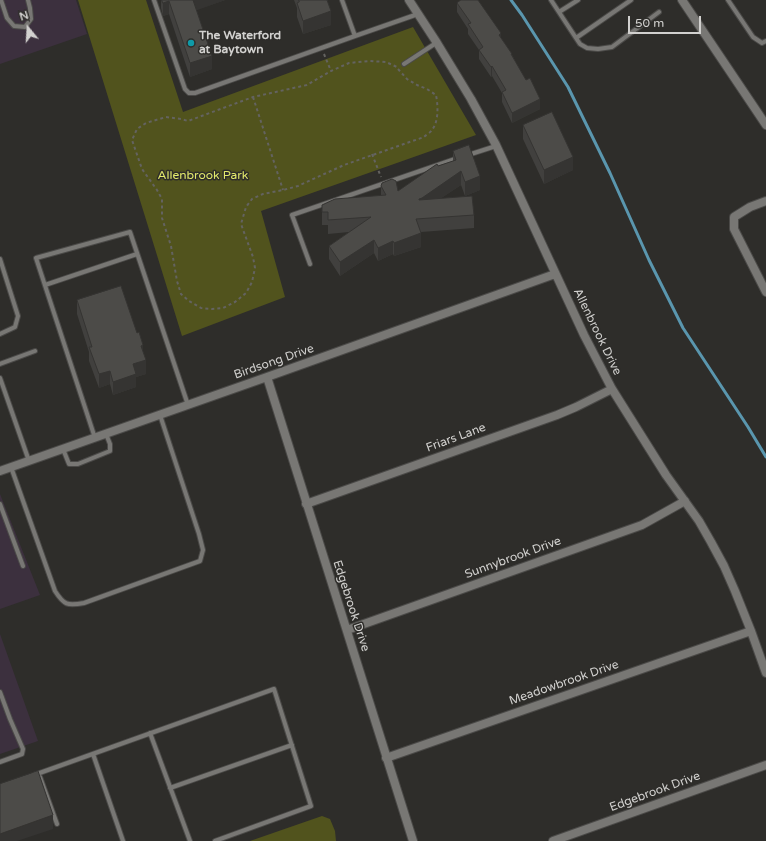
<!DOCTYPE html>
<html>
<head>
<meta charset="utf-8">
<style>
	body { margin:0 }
	#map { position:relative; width:766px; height:841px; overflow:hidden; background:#2e2d2a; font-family:"Varela Round",sans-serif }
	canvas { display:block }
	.north { position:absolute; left:8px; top:8px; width:40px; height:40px; -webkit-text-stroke:3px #2e2d2a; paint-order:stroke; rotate:342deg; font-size:11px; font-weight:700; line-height:16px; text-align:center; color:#d2d1cf }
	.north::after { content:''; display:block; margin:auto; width:14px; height:18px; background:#d2d1cf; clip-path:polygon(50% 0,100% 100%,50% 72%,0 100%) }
	.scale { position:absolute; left:628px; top:16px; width:73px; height:18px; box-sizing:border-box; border:2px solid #d2d1cf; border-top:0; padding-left:5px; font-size:12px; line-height:14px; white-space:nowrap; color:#d2d1cf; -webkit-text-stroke:3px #2e2d2a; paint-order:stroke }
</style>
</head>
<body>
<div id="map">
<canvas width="766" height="841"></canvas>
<div class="north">N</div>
<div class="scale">50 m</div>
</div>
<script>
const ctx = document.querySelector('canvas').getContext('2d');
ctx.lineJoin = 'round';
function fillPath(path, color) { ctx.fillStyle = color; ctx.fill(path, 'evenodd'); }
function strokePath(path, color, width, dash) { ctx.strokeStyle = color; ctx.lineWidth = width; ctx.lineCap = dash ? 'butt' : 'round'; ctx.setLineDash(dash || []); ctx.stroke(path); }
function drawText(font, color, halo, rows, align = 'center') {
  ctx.font = font + ' "Varela Round",sans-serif'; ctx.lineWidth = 3; ctx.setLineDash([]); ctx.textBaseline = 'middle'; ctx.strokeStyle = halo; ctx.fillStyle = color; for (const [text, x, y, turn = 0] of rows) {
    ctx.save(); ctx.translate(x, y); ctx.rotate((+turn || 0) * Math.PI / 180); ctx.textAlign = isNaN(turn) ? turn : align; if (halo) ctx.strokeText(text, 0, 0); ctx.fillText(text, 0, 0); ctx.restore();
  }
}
const commercial = new Path2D(`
	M0,0H76L87,34L0,64Z
	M0,494L40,595L0,609Z
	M0,634L38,741L0,754Z`);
const green = new Path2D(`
	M78,0H146L183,112L413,27L476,135L261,211L285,297L182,336Z
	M322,816L330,819L335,831L336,841H250Z`);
const stream = new Path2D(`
	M511,0L522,15L568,87L610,173L649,260L683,328L748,427L766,457`);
const path = new Path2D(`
	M324,54L331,71
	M398,69L407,79L417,85L427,89L436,95C438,105 439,121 432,130C430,133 426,135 424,137L344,165L298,186L283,190L263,194L252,199L246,207L241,224L253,257L255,268L252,282L246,293L235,302L223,308L212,309L201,308L189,301L181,294L177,281L171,246L162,218V199L157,190L142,169L132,140L137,129L146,123L166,117L181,119L188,121L253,97L307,85L331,71L349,63L369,61L386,62L397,67L399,66
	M253,97L283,190
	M372,154L381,177`);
const service = new Path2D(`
	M1,0L7,18L14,26L25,27L31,19L30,8L28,0
	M154,0L185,89L189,93H195L355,36
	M342,0L355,36L418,14
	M551,0L576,38
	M631,0L576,38L580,44L587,48L598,49L612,47L659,12
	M728,0L753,37L762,43L766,41
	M559,12L578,0
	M404,64L436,43
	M468,155L496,146
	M0,259L18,316L15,327L0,334
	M310,264L292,215L458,158
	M45,285L137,254
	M0,364L35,351
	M0,378L29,461
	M95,438L36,258L130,232L188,405
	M63,449L69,464H78L110,451V444L106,434
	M11,467L55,591C64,605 67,606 84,603L200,561L203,550L199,534L160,415
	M0,504L23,566
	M0,692L10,719L23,749L22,754L0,762
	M150,733L190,841
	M93,754L123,841
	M34,775L274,689L311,806L215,841
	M40,777L57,824
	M170,788L292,745`);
const minor = new Path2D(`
	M409,0L437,43L471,99L496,145L584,335L612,389L666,475L699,521L711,542L724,566L735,591L751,631L766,673
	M682,0L766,125
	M766,201L750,207L734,217V229L766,292
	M267,377L413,841
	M0,471L267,377L555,274
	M306,504L557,415L576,407L612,389
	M347,630L642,525L685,501
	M386,758L751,631
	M553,841L766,765`);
const wall = new Path2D(`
	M161,0H225L196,10L212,69L190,77L169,14L163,16L161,8Z
	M294,0H327L331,25L303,34L297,17V8Z
	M457,3L501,39L512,55L540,109L512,123L502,102V93L492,76L491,77L479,59V50L468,34V29L457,12Z
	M523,125L573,170L544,184L523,139Z
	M453,151L480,190L465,196L461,185L441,198L474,215V228L421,232V247L394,256L393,254L378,261L374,253L340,276L329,259V246L349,232L328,234V225H322V205L381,196V186L398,191L438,166L453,161Z
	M77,300L143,353L146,374L136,377V387L113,395L110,384L99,388L89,361V352L77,314Z`);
const shadedWall = new Path2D(`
	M192,0H225L192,12Z
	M169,1V14L163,16V3Z
	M331,11V25L303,34V21Z
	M501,33V42L499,35Z
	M212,56V69L190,77V63Z
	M492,66V76L491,77V67Z
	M540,99V109L512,123V113Z
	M573,157V170L544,184V170Z
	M461,171V185L422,211L419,199Z
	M480,176V190L465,196V182Z
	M421,233V247L394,256V243Z
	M374,240V253L340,276V262Z
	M393,241V254L378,261V248Z
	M143,345V358L141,346Z
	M146,360V374L136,377V387L113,395V382L133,364Z
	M110,371V384L99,388V374Z
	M53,815V829L17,841H0V834Z`);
const building = new Path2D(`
	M162,0H193L212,56L190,63L169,1L163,3Z
	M299,0H327L331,11L303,21L297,3L299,2Z
	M461,0H478L501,33L499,35L512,54H511L526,80L530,78L540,99L512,113L502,92L506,90L492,66L491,67L479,50L483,47L468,24L471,23L457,3Z
	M552,112L573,157L544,170L523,125Z
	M469,145L480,176L465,182L461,171L422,198L419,199V200L472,196L474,215L416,219L421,233L394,243L393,241L378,248L374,240L340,262L329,246L371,217L328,220V212H322V205L335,199L386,195L381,186L382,183L392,179L396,181L398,191L437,164L438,166L456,160L453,151Z
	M121,286L137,333L139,332L143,345L141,346L146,360L133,364L136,374L113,382L110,371L99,374L89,347H92L77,300Z
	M38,771L53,815L0,834V784Z`);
const markers = [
	[191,43,4,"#0f9aa8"]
];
const poiNames = [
	["The Waterford",199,36],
	["at Baytown",199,50]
];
const parkNames = [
	["Allenbrook Park",203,176]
];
const streetNames = [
	["Allenbrook Drive",597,332,64],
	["Birdsong Drive",274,362,-19],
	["Friars Lane",456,438,-20],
	["Sunnybrook Drive",513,558,-20],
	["Edgebrook Drive",351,606,72],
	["Meadowbrook Drive",564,683,-19],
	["Edgebrook Drive",655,792,-20]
];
fillPath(commercial, '#3c303e');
fillPath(green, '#51531d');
strokePath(stream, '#5a96ae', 3);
strokePath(service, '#4b4a48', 6);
strokePath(minor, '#4b4a48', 10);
strokePath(path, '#646360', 2, [3, 3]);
strokePath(service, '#787774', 4);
strokePath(minor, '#787774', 8);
fillPath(wall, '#41403e');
fillPath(shadedWall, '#353432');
fillPath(building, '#4c4b48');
strokePath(building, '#353432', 1);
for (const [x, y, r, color] of markers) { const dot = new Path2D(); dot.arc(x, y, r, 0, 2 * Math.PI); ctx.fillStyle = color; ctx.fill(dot); strokePath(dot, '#2e2d2a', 1.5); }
drawText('bold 12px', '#d2d1cf', '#2e2d2a', poiNames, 'left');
drawText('12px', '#e3ea6b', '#2e2d2a', parkNames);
drawText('12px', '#d2d1cf', '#2e2d2a', streetNames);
</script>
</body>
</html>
